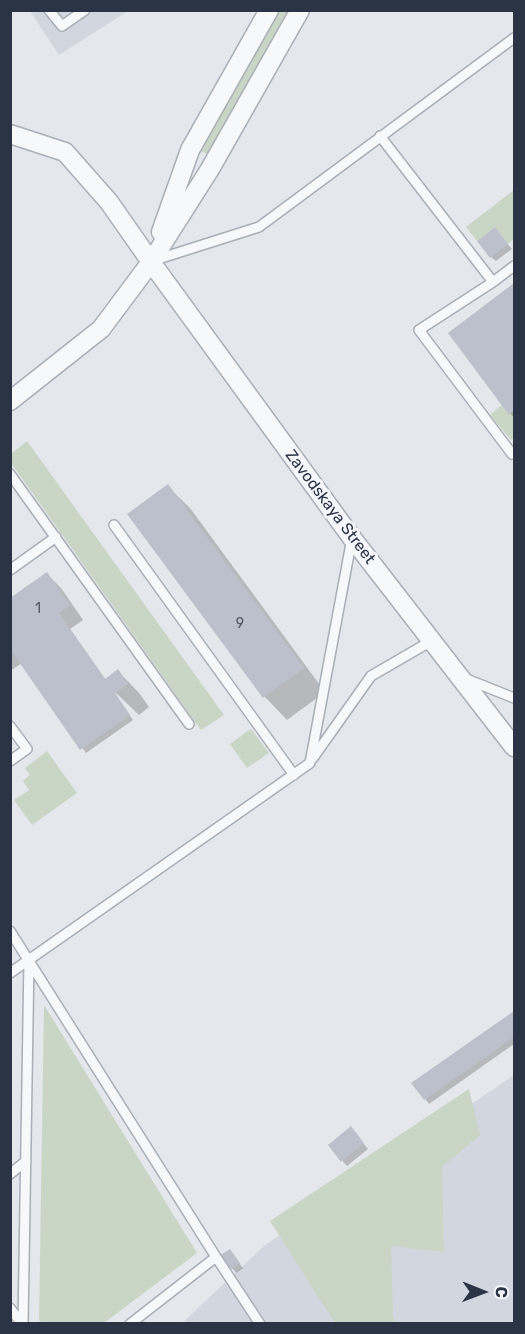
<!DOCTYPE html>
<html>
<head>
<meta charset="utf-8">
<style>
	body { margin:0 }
	#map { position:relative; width:525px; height:1334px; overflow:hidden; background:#e4e7ec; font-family:Rubik,sans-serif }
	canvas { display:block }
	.frame { position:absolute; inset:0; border:12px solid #2b3445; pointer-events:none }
	.north { position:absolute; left:453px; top:1262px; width:60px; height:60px; -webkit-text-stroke:4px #f4f6f9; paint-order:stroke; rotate:91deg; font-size:16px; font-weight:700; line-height:24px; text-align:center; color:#2b3445 }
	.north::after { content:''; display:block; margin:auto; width:21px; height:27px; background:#2b3445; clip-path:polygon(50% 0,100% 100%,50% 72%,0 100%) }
</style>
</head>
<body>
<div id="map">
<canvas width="525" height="1334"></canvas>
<div class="frame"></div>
<div class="north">С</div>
</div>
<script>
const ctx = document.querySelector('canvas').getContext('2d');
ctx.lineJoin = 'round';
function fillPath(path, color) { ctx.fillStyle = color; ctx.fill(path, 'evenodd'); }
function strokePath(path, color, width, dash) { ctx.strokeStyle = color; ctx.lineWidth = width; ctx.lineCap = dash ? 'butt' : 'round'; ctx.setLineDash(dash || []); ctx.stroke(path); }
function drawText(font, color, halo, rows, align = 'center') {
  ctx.font = font + ' Rubik,sans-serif'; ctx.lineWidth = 6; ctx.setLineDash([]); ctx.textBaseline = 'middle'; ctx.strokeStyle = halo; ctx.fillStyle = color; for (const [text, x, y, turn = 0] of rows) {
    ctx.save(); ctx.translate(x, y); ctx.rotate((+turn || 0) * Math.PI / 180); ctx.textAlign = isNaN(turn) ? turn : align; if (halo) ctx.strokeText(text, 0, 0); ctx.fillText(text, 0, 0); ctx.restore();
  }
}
const built = new Path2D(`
	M30,11H128L59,55Z
	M514,1075V1323L181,1324L264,1246Z`);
const green = new Path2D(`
	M277,11H292L210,155L198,150Z
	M514,190V239L508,244L495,227L477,241L466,227Z
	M502,405L508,414L514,410V438L511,440L490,415Z
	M27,441L224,715L201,730L11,463V454Z
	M251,729L269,753L247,768L230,744Z
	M47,751L77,793L32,825L14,800L29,790L23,781L30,775L25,768Z
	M44,1005L197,1253L104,1323L42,1324L39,1320Z
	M469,1089L480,1135L442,1167L444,1252L391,1246L393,1318L397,1323H335L270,1221Z`);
const shadow = new Path2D(`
	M495,229L512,249L496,261L491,257Z
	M514,285V418L450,334Z
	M167,486L190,508L325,692L287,720L265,697L129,514Z
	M47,574L61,588L83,620L70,629L106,680L118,671L140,694L149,707L139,715L116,693L115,694L133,720L86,753L22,663L10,671V600Z
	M514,1012V1044L429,1104L413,1083Z
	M355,1133L368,1149L347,1166L330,1146Z
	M230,1251L243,1268L236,1273L232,1268Z`);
const building = new Path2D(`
	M495,227L508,244L490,258L477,241Z
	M514,283V410L509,415L448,333Z
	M168,484L304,668L263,698L127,514Z
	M47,572L70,605L59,613L105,679L118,669L128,684L115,693L130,715L80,750L10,649V598Z
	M514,1011V1037L424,1100L411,1083Z
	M351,1126L364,1143L341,1162L328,1145Z
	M230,1249L240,1263L231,1269L221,1255Z`);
const lane = new Path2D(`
	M49,10L62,26L85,10
	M380,136L493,282L514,266
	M155,260L259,227L514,38
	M493,282L419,330L512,454L514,453
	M10,474L189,724
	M114,525L294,775
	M10,570L56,537
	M464,678L514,698
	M10,726L27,749L10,761
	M313,758L371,676L433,640
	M10,931L216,1257L130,1324
	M10,973L310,763L352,538
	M10,1174L26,1161
	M216,1257L260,1324
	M10,1308L22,1324
	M23,1324L29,960`);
const street = new Path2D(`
	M10,134L65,152L109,202L151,262L352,538L514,747
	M161,232L190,150L269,10
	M10,401L101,329L151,262L210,169L300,10`);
const numberNames = [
	["1",38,609],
	["9",240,624]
];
const streetNames = [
	["Zavodskaya Street",330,507,53]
];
fillPath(built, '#d2d6de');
fillPath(green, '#c9d6c5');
fillPath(shadow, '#0003');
fillPath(building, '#bbc0ca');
strokePath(lane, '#a9aeb7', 12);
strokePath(street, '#a9aeb7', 21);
strokePath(lane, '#f7f8fa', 9);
strokePath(street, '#f7f8fa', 18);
drawText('14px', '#4f5766', null, numberNames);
drawText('16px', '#2b3445', '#f4f6f9', streetNames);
</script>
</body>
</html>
